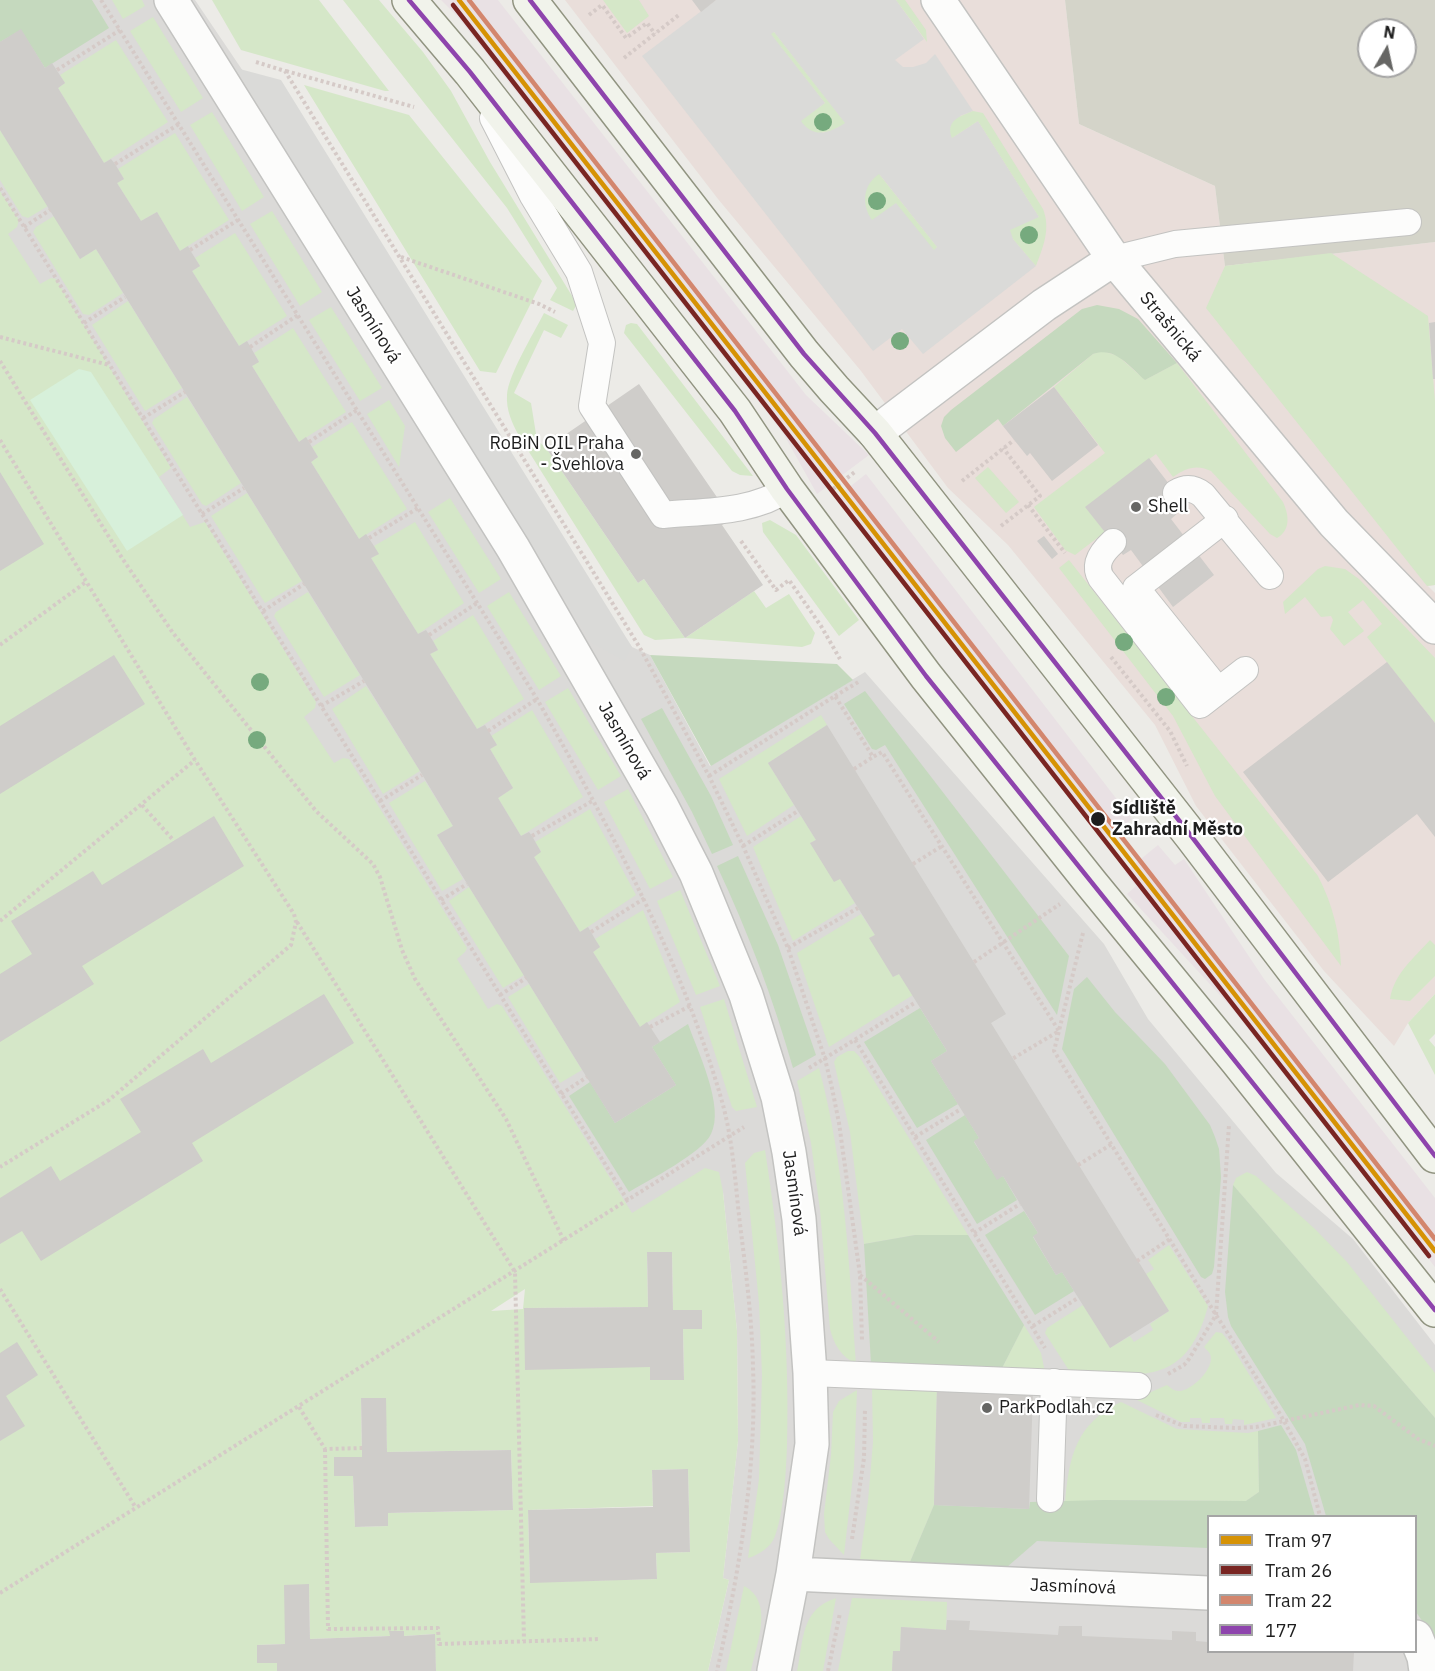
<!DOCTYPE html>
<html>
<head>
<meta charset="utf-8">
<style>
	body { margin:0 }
	#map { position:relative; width:1435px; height:1671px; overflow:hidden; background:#ecebe7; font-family:"IBM Plex Sans",sans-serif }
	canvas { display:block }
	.legend { position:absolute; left:1207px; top:1515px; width:210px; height:138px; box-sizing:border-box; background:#fff; border:2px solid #a5a5a5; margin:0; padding:8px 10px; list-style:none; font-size:18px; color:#1e1e1e }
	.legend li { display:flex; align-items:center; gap:12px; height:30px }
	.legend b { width:30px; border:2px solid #a5a5a5 }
	.north { position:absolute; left:1357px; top:18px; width:60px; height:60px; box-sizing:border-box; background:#fff; border:2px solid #a5a5a5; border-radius:50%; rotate:9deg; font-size:16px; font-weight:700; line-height:24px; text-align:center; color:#1e1e1e }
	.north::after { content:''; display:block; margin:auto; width:21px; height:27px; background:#666664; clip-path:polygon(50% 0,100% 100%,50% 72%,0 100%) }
</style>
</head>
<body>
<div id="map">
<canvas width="1435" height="1671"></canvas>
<ul class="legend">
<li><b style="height:8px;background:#d69204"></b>Tram 97</li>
<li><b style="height:8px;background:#792522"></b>Tram 26</li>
<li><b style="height:8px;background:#d3866d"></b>Tram 22</li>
<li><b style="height:8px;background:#8e44ad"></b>177</li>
</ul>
<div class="north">N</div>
</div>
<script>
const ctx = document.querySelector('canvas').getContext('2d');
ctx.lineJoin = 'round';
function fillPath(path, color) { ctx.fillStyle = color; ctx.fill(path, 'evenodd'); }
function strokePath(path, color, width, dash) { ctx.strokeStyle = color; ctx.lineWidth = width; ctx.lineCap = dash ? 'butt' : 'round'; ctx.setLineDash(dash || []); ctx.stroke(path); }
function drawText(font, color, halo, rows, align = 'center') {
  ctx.font = font + ' "IBM Plex Sans",sans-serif'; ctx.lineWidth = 4.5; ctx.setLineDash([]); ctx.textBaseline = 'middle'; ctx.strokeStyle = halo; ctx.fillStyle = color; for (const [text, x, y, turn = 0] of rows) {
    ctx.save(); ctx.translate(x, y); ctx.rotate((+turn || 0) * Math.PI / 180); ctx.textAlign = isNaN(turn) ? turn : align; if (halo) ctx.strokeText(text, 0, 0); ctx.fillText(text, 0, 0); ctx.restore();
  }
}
const residential = new Path2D(`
	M0,0H195L632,647L650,655L710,766L865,672L1104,944L1148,1019L1276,1173L1353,1239L1435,1345V1671H708L729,1580L723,1578L738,1441L737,1331L723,1192L564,1265L0,381ZM1208,1516H1416V1652H1208Z`);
const commercial = new Path2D(`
	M565,0H1065L1079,124L1215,186L1225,266L1435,242V585L1428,586L1435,593V994L1408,1023L1394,1046L1324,971L1196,806L1155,725L1008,545L948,488L861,371L718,199Z`);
const industrial = new Path2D(`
	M441,0H498L806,395L869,455L817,494L783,433L457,16Z
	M866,474L1132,819L1104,841L1095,825L837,497Z
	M1158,845L1175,865L1184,859L1264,979L1435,1198V1267L1230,1006L1127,894L1136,886L1125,872Z`);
const religious = new Path2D(`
	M716,0H896L924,39L895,60L903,67H913L926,63L935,54L973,111L960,116L952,138L978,121L1039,217L1013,239L1036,266L923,354L902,329L873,351L642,56ZM774,32L844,122L838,127L823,133L802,121L825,103L772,35ZM880,175L937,247L934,249L896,202L872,180Z
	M236,68L281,80L632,647L625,661L593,644Z
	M1037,1541L1208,1548V1576L1007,1567Z`);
const construction = new Path2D(`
	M1065,0H1435V242L1225,266L1215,186L1079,124ZM1369,30H1405V66H1369Z`);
const grass = new Path2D(`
	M112,0H142L145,6L123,19Z
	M212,0H319L389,91H385L241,50Z
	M343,0H379L423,52L451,91L490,162L577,304L573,311L550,300L557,288L507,208Z
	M603,0H639L649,16L627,33Z
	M896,0H905L926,30L927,42Z
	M153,17L203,98L181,112L130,31Z
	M774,32L845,123C830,133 813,139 801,121L825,103L771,34Z
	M116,40L168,122L104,163L58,88L65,83L60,75Z
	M304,85L409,115L542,281L496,373L480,371Z
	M973,111L983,113L1043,209C1051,229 1043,247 1036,266L1013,239L1010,230L1039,217L978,121L952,138C945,121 960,116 973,111Z
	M212,112L264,197L242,211L190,125Z
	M0,130L48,206L28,218L22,216L0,180Z
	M175,133L229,220L180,251L157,212L141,221L117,183L124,179L118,169Z
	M879,174L937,247L934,250L896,203L872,220C861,204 863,185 879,174Z
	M0,191L19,220L17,227L8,234L40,284L51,278L56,279L171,468L159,477L190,527L205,522L316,702L315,708L304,717L334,763L343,758L349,759L467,948L465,952L457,959L488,1009L497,1004L502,1006L632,1213L705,1168L719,1172L723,1192L737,1331L738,1441L723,1578L729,1580L708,1671H436L434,1634L404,1636L403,1631H390V1636L310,1639L309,1585L285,1644L257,1645V1663H277V1671H0ZM647,1252H672L673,1310H702V1329H683L684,1380H651L650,1367L524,1308L648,1307ZM525,1289L523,1309L491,1311ZM385,1398L387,1452L511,1450L513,1510L388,1513V1526L355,1527L353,1476H334V1458L362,1457L361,1399ZM688,1469L690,1552L656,1553L657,1579L530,1582L528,1510L653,1506L652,1470Z
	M272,211L322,292L300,306L250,224Z
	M54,216L80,259L96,249L123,293L89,315L83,314L33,232L36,227Z
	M235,233L287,316L239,346L192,271L200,266L195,258Z
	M1331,253L1428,316L1435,401V585L1427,586L1206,308L1225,266Z
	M128,301L182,388L145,411L92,325Z
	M331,307L382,388L360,401L309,320Z
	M544,313L568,325L561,338L544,330L514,393L531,403L537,440L546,448L638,583L644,579L685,638L754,591L766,608L789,594L815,633L811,644L802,647L685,638L655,640L644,635L519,436C512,423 506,410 507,395C508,375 534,333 544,313Z
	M631,323L637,324L753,476L740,475L732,471L624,333L626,325Z
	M293,328L346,412L299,442L252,366L259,361L254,353Z
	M1102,351L1118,356L1145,380L1177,363L1283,502C1289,515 1291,530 1277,538L1270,534L1211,471C1196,464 1186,468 1173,477L1156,454L1086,507L1105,532L1075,555L1065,550L1034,507L1105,453L1054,387L1093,354Z
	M187,397L241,483L206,506L202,504L152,423L154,419Z
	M389,400L405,426L399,467L367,414Z
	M352,422L407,509L359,539L311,462L318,457L312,447Z
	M988,467L1019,502L1006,513L975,478Z
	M247,493L302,581L265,603L211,516Z
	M450,498L501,579L479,593L428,512Z
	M770,520L796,535L859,620L839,636L763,532L762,523Z
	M415,522L464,603L418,634L371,558L378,554L374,546Z
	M1069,560L1318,876C1333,905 1340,934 1341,966L1215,796L1173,716L1059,568Z
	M1325,566L1345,569L1359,579L1435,658V723L1367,637L1382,624L1363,600L1348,612L1364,631L1344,646L1330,629L1333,620L1331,616L1321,617L1305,597L1285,614L1283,602L1318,569Z
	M308,592L360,675L324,697L274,616L276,612Z
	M509,592L561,676L539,690L487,606Z
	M473,615L524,699L477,729L430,654L438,650L433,641Z
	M366,686L420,771L383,794L332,709Z
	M568,688L621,776L598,790L545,702Z
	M532,710L583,797L521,836L498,798L513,788L490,749L497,745L491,736Z
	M821,715L827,725L768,763L794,805L747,836L719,779Z
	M425,781L453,826L437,835L463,879L442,891L389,803Z
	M628,789L673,877L650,889L604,802Z
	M590,809L636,895L580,932L534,857L541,851L535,842Z
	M801,816L816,840L810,843L840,879L855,903L793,941L753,847Z
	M469,887L524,975L503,988L449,901Z
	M680,890L720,986L696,995L657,901Z
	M643,910L680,1002L640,1027L593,952L600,947L595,939Z
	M861,914L875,935L870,938L893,977L899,974L913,995L829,1047L797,953Z
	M1430,940L1435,945V976L1410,1001L1390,999C1394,974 1413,959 1430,940Z
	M529,984L582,1070L560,1083L508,997Z
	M1435,994V1034L1429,1040L1435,1047V1075L1408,1023Z
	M724,999L757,1107L736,1111L732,1107L700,1007Z
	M848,1051H854L859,1056L968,1235H915L864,1244L850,1132L834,1062L837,1057Z
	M819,1068C845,1164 849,1264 856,1364C841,1356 834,1345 830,1329L820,1210L811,1143L797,1081Z
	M765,1150C780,1247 790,1346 787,1445C786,1472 784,1511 775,1536C771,1547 759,1555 748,1558L759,1479L762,1375L759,1303L745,1163L754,1153Z
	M1247,1172L1256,1176L1315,1229L1347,1262L1435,1373V1418L1233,1185L1236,1178Z
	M1169,1245L1208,1306C1186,1389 1138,1375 1070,1372L1045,1333L1047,1328L1083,1305L1110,1348L1130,1336L1134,1342L1153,1330L1150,1324L1169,1311L1146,1274L1154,1269L1148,1260Z
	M1024,1325L1041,1353L1045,1372L1001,1370Z
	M1216,1332L1222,1333L1229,1342L1276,1418L1244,1425V1420L1233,1419L1232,1424H1225L1224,1418H1210V1423H1202L1201,1418H1190V1422H1181L1135,1399L1167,1385C1171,1388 1174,1391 1179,1391C1192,1391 1216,1367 1210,1354C1210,1353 1205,1348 1204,1347Z
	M872,1387H937L934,1505L910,1562L860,1560L868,1501L873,1442Z
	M857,1390L854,1467L844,1555L829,1539L825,1532L824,1514L831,1455L833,1412L839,1401Z
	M1121,1402L1177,1429L1248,1433L1258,1431L1259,1492L1246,1501L1103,1500L1065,1502C1069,1457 1076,1423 1121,1402Z
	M744,1586C775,1602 756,1645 751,1671H726Z
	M836,1598L823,1671H797C804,1640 800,1610 836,1598Z
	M852,1598L947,1602L946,1630L901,1627L900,1651H893L892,1671H838Z`);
const forest = new Path2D(`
	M0,0H92L109,28L45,68L21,30L0,42Z
	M1097,305L1119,309L1138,319L1177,363L1145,380C1130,367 1115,346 1093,354L1003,426L998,419L956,452L945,438L941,426L944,417L951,410L1082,309Z
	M650,655L837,664L853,680L711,766Z
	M865,691L1069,956L1057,1015L885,745L876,750L872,749L844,704Z
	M662,708L711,796L733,845L712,854L692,812L641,719Z
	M738,856L778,945L816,1055L793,1068C773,998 748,932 717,866Z
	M1087,977L1115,1012L1165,1064L1210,1125L1215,1137L1219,1149L1221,1177L1214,1267L1212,1274L1205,1279L1201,1277L1062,1049L1074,989Z
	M920,1008L947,1051L931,1061L958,1104L917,1128L864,1042Z
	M688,1024C698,1052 725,1107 711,1134C702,1153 649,1180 629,1192L569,1096L590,1082L615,1123L676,1085L652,1047Z
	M965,1115L979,1138L974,1142L997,1179L1003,1176L1017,1200L977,1224L926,1140Z
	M1233,1185L1435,1418V1646L1427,1628L1416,1612V1516H1326L1305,1444L1231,1326L1228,1317L1225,1292Z
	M1024,1211L1038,1233L1033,1237L1056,1275L1062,1272L1074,1291L1035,1315L985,1235Z
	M915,1235H968L1024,1325L1001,1370L871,1364L864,1244Z
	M1281,1425L1296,1450L1315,1516H1208V1548L1037,1541L1007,1567L910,1562L934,1505L1029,1509L1030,1502L1103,1500L1246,1501L1259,1492L1258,1431Z`);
const park = new Path2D(`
	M79,369L91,372L183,515L127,551L30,400Z`);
const building = new Path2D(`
	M692,0H716L701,12Z
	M21,29L45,68L52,63L65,83L58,88L104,163L111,159L115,164L124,179L117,183L141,221L157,212L180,251L188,246L190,250L200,266L192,271L239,346L247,341L259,362L252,366L299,442L306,437L318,457L311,462L359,539L366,534L374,546L379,554L371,558L395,597L418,634L426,630L433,641L438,650L430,654L477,729L485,725L497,745L490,749L513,788L498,798L521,836L529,832L532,836L541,852L534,857L580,932L588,927L595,939L600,947L593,952L640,1027L647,1022L660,1042L652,1047L676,1085L615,1123L437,835L453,826L420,771L96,249L80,259L0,130V42Z
	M1435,322V379H1433L1429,323Z
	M639,384L732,519L722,525L763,585L685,638L644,579L638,583L546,448Z
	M1054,387L1098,445L1052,481L1030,453L1027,456L1003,426Z
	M1149,458L1186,506L1171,519L1214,575L1173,607L1131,550L1123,555L1085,507Z
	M0,472L44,544L0,571Z
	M1044,536L1058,554L1052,559L1037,541Z
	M114,655L145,704L0,794V726Z
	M1387,662L1435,723V837L1417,814L1328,882L1243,772Z
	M827,725L1006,1014L991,1023L1169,1311L1110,1348L1062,1272L1056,1275L1033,1236L1038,1233L1003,1176L997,1180L974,1141L979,1138L931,1061L947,1051L899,974L893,977L869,938L875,935L840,879L834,882L810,843L816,840L768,763Z
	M214,816L244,866L82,966L94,984L0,1042V974L32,954L11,921L93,871L102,885Z
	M324,994L354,1043L192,1143L203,1161L41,1261L22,1231L0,1244V1198L51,1166L60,1181L141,1132L120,1099L203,1049L211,1063Z
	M647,1252H672L673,1310H702V1329H683L684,1380H650V1367L525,1370L524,1308L648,1307Z
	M17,1342L38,1375L6,1396L25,1426L0,1441V1353Z
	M937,1387L1033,1392L1029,1509L934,1505Z
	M361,1398H386L387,1452L511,1450L513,1510L388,1513V1526L355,1527L353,1476H334V1457H362Z
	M688,1469L690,1552L656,1553L657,1579L530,1583L528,1510L653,1507L652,1470Z
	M309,1584L310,1639L390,1636L389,1631H404V1636L435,1634L436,1671H277V1663H257V1645L285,1644L284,1585Z
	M947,1620L970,1621L969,1630L1058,1635L1059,1626H1082V1636L1172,1640V1631L1196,1632V1641L1208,1642V1652H1354L1353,1671H892L893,1651H900L901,1627L946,1630Z`);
const path = new Path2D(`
	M101,0L537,699C609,827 680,956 721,1098C733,1138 735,1182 740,1224C746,1272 752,1319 753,1367C757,1469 739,1572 717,1671
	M589,15L602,5L626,38L647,23L655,34
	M624,58L680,14
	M256,62L285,71L640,648L709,776L743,846L788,948L825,1059L832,1088L839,1123L860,1275L862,1340
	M57,70L120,30
	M286,71L414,107
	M115,164L179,124
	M0,188L628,1201
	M24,227L50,210
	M190,250L238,220
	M401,257L539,304L555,312
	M84,323L125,297
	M0,337L109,365
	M250,347L298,315
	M0,361L122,558L173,633L316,811L373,864L380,877L402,950L415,979L506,1119L564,1241
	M143,418L185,392
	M0,440L195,760L294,914L296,922L291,945L109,1100L0,1167
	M309,442L357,410
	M962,481L1014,440
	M833,489L856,471
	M1028,505L1065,553
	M202,514L244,488
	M1001,526L1040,496L1003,448
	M369,538L418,508
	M741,541L776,590L789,580L821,626L840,659
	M263,611L304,584
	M429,635L477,603
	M0,645L86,582
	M1111,657L1170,731L1187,766
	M835,696L860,681
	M321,706L364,681
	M488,731L537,699
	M854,769L873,757
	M709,776L835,696L873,757L882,752L1059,1031L1012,1059
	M380,801L422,775
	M142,805L174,841
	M532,836L594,800
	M743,846L798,811
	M913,864L942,846
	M441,900L467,884
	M0,921L195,760
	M297,922L515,1272L524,1641
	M591,932L645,898
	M1083,933L1054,1051L1216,1315L1280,1414L1305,1459L1320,1516
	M788,948L858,908
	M974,962L1060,904
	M500,995L526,978
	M650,1027L690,1006
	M855,1040L1045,1348
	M809,1068L916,1002
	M561,1094L587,1077
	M915,1137L961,1109
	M1078,1165L1112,1144
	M974,1233L1020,1204
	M1137,1261L1170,1239
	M860,1275L939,1342
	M0,1289L136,1508
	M1033,1326L1078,1298
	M1168,1374L1184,1365L1189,1359L1216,1315L1229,1125
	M299,1407L325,1449L362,1448
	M1156,1415L1184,1426L1236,1428L1256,1427L1359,1405L1374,1406L1418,1439L1435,1446
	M325,1449L328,1629L438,1628L439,1644L600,1639
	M852,1539L864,1458L865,1409
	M0,1593L744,1127
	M828,1671L840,1613`);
const lane = new Path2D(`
	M493,118L533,196L579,272L602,343L592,406L663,515C703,511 753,513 787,489
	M1114,259L1175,244L1408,222
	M1176,493C1186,487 1194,488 1203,495L1270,576
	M1113,542C1102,552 1093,564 1101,578L1200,705L1245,670
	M1218,690L1136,588L1225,519
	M810,1373L1138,1386
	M1050,1499L1054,1382`);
const street = new Path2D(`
	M171,0L513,548L596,692L662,807L696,873L746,995L778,1097L789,1152L799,1219L810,1373L812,1444L793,1574L774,1671
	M938,0L1114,259L1334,523L1435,627
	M875,433L1044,305L1114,259
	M793,1574L1208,1593
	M1416,1637L1424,1657L1426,1671`);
const secondary = new Path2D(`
	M409,0L470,72L735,411L787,489L926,676L1091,883L1237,1061L1435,1310
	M530,0L804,354L834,389L875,433L1192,837L1435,1156`);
const bus1 = new Path2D(`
	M409,0L470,72L735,411L787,489L926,676L1435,1310
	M530,0L804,354L875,433L1192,837L1435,1156`);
const tram1 = new Path2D(`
	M459,0L1435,1251`);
const tram2 = new Path2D(`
	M453,5L1429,1256`);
const tram3 = new Path2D(`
	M469,0L1435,1239`);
const trees = [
	[823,122],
	[877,201],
	[1029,235],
	[900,341],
	[1124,642],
	[260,682],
	[1166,697],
	[257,740]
];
const markers = [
	[636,454,6,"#666664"],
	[1136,507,6,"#666664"],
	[1098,819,8,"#1e1e1e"],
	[987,1408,6,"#666664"]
];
const streetNames = [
	["Jasmínová",373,325,58],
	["Strašnická",1170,327,50],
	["Jasmínová",624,741,60],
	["Jasmínová",794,1193,82],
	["Jasmínová",1073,1587,2]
];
const poiNames = [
	["RoBiN OIL Praha",624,444,"right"],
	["- Švehlova",624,465,"right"],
	["Shell",1148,507],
	["ParkPodlah.cz",999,1408]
];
const stopNames = [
	["Sídliště",1112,809],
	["Zahradní Město",1112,830]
];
fillPath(residential, '#dbdad8');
fillPath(commercial, '#e9deda');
fillPath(industrial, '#e9e1e4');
fillPath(religious, '#dadad8');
fillPath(construction, '#d4d4c9');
fillPath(grass, '#d5e7c8');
fillPath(forest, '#c5d9be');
fillPath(park, '#d7f0da');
fillPath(building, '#cfcdca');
strokePath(lane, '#c3c3c1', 28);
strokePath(street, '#c3c3c1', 36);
strokePath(secondary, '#919481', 36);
strokePath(path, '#d5cac7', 4, [3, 3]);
strokePath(lane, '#fcfcfb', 26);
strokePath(street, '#fcfcfb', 33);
strokePath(secondary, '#f1f3eb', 33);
strokePath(bus1, '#8e44ad', 4.5);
strokePath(tram1, '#d69204', 4.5);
strokePath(tram2, '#792522', 4.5);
strokePath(tram3, '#d3866d', 4.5);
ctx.fillStyle = '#76aa7e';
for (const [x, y] of trees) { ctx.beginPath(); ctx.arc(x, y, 9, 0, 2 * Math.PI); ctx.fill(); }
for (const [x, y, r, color] of markers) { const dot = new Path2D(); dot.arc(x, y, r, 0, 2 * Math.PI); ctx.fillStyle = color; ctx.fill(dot); strokePath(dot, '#fff', 2); }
drawText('18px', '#1e1e1e', '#fff', streetNames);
drawText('18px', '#1e1e1e', '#fff', poiNames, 'left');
drawText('bold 18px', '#1e1e1e', '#fff', stopNames, 'left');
</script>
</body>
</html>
